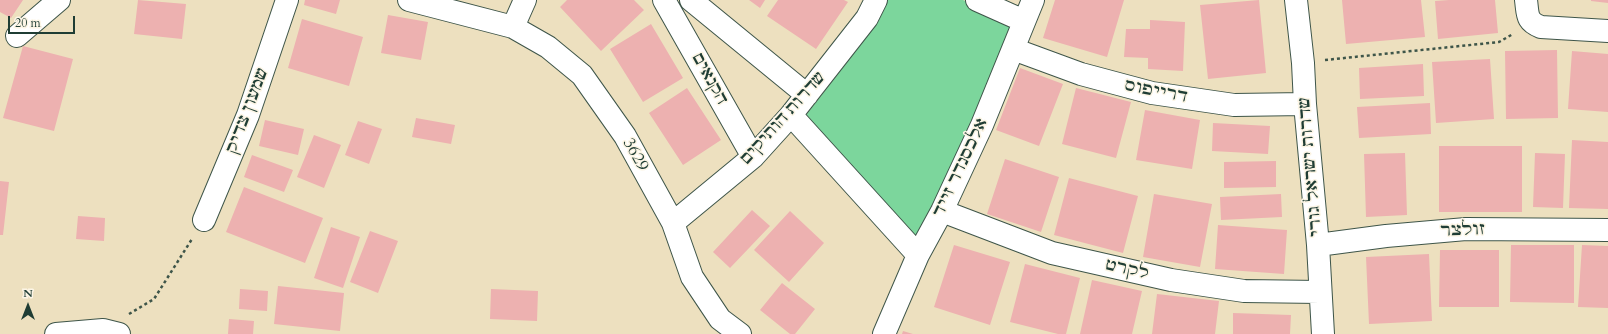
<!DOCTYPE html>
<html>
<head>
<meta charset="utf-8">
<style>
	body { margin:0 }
	#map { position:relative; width:1608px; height:334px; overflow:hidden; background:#ede0bf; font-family:Cardo,serif }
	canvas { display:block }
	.north { position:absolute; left:8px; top:286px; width:40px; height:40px; -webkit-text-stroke:3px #fcf5e5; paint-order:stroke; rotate:0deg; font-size:11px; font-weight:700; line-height:16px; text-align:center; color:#1f3d34 }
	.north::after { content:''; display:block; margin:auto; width:14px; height:18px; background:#1f3d34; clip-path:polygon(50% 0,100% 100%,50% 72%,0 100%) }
	.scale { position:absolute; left:8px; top:16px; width:67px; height:18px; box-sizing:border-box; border:2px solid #1f3d34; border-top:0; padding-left:5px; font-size:12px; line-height:14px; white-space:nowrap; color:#1f3d34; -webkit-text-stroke:3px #fcf5e5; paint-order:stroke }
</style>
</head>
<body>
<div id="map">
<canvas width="1608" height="334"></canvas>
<div class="north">N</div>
<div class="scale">20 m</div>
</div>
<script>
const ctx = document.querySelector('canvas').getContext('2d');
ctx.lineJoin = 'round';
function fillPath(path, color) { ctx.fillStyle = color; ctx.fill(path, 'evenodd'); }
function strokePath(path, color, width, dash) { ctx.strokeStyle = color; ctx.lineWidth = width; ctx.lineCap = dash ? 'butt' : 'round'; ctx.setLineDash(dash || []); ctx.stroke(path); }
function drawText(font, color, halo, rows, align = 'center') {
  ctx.font = font + ' Cardo,"Frank Ruhl Libre",serif'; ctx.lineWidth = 3; ctx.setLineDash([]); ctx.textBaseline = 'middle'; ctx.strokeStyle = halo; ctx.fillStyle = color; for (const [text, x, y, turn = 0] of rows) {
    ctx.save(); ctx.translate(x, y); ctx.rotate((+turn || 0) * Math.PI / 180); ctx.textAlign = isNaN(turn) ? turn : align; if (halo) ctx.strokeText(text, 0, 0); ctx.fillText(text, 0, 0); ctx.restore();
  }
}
const green = new Path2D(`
	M886,0H963L1018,23L920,243L806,115L875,26Z`);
const building = new Path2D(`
	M0,0H23L11,18L0,12Z
	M138,0L186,4L182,39L134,34Z
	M305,0H340L336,14L304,5Z
	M567,0H634L644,10L601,51L560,7Z
	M749,0H765L760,8Z
	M778,0H844L848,2L816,49L767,16Z
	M1055,0H1124L1107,57L1043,38Z
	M1259,0L1266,73L1208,79L1200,5Z
	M1342,0H1421L1425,37L1346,44Z
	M1449,0H1495L1498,33L1438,39L1435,1Z
	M1591,0H1608V3L1591,1Z
	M388,15L428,22L421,60L381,53Z
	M302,19L363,37L349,86L288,68Z
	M1150,20L1185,22L1183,71L1148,69V58L1124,57L1126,29H1150Z
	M651,24L683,78L643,102L610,49Z
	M23,46L73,59L54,131L3,118Z
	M1557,50L1558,118L1506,119L1505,51Z
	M1572,51L1608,54V112L1568,109Z
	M1490,59L1494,119L1436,123L1432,62Z
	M1423,64L1424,96L1360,99L1359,68Z
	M1020,68L1063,84L1039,146L996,130Z
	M687,88L721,140L683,165L649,113Z
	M1076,88L1131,102L1116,158L1062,144Z
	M1430,103L1431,134L1359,138L1357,107Z
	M1145,110L1200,120L1192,169L1136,160Z
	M416,118L455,125L451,144L412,137Z
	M265,120L304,129L298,155L259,146Z
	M358,121L382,129L369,164L345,155Z
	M1213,123L1270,126L1268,154L1212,151Z
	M314,135L341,145L324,188L297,177Z
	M1572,140L1608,142V209L1569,208Z
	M1439,146H1522V212H1439Z
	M1405,153L1407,215L1366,217L1364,154Z
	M1535,153L1565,154L1563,208L1533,207Z
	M252,155L293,170L284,192L244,177Z
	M1005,159L1059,177L1041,232L987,214Z
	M1276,161V187L1224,188V162Z
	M1069,178L1138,196L1123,253L1054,235Z
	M0,181L9,182L3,235H0Z
	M244,187L323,218L305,263L226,232Z
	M1154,194L1212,204L1200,267L1143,257Z
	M1281,194L1282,217L1221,220L1220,197Z
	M752,210L770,226L730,268L713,252Z
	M790,211L824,243L789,282L754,250Z
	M78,216L105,218L104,241L76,239Z
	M1218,225L1287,230L1284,274L1215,269Z
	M331,227L360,237L343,288L314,278Z
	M370,231L398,241L378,293L350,282Z
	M954,245L1010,262L990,325L934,307Z
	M1511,245H1574V303L1510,302Z
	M1582,245L1608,246V308L1578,307Z
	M1440,250H1499V307H1439Z
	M1429,254L1432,321L1369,324L1366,257Z
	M1025,264L1080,278L1066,334H1058L1010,322Z
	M1092,280L1142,291L1132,334H1080Z
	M782,283L815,309L795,334H790L760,310Z
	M278,286L344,293L340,331L274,324Z
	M240,289L268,291L267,311L239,309Z
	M491,289L538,291L537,321L490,319Z
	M1157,294L1219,301L1215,334H1152Z
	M1233,313L1291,315L1290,334H1233Z
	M229,319L254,321L253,334H228Z
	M903,331L913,334H902Z`);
const path = new Path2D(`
	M1325,60L1499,42L1513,34
	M129,314L154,299L192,239`);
const minor = new Path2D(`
	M409,0L513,27
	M525,0L513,27L548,47L582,75L625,136L673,223L692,277L720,319L740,334
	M664,0L753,157
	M691,0L807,95
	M977,0L1024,21
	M1296,0L1303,63L1305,104L1318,245L1323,334
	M1526,0C1528,15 1526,21 1541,27L1608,31
	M17,36L59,0
	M1013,49L1081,74L1152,93L1234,105L1305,104
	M791,115L918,255
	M942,211L1052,253L1171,280L1244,291L1320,292
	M204,220L248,115L287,0
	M673,223L753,157L791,115L867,18L876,0
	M1318,245L1386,236L1466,229L1608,230
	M56,334L103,330L119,334
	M884,334L918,255L942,211L982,125L1033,0`);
const streetNames = [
	["הקנאים",709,79,61],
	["דרייפוס",1156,92,11],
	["שמעון צדיק",248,111,-69],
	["שדרות הותיקים",783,119,-48],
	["3629",635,155,61],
	["שדרות ישראל גורי",1311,167,-95],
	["אלכסנדר זייד",961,168,-65],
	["זולצר",1463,231,-2],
	["לקרט",1127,270,13]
];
fillPath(green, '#7cd69c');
fillPath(building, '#edb1b0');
strokePath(minor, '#3e5549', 24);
strokePath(path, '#3e5549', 2.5, [3, 3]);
strokePath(minor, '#fff', 22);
drawText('17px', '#1f3d34', '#fcf5e5', streetNames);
</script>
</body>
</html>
